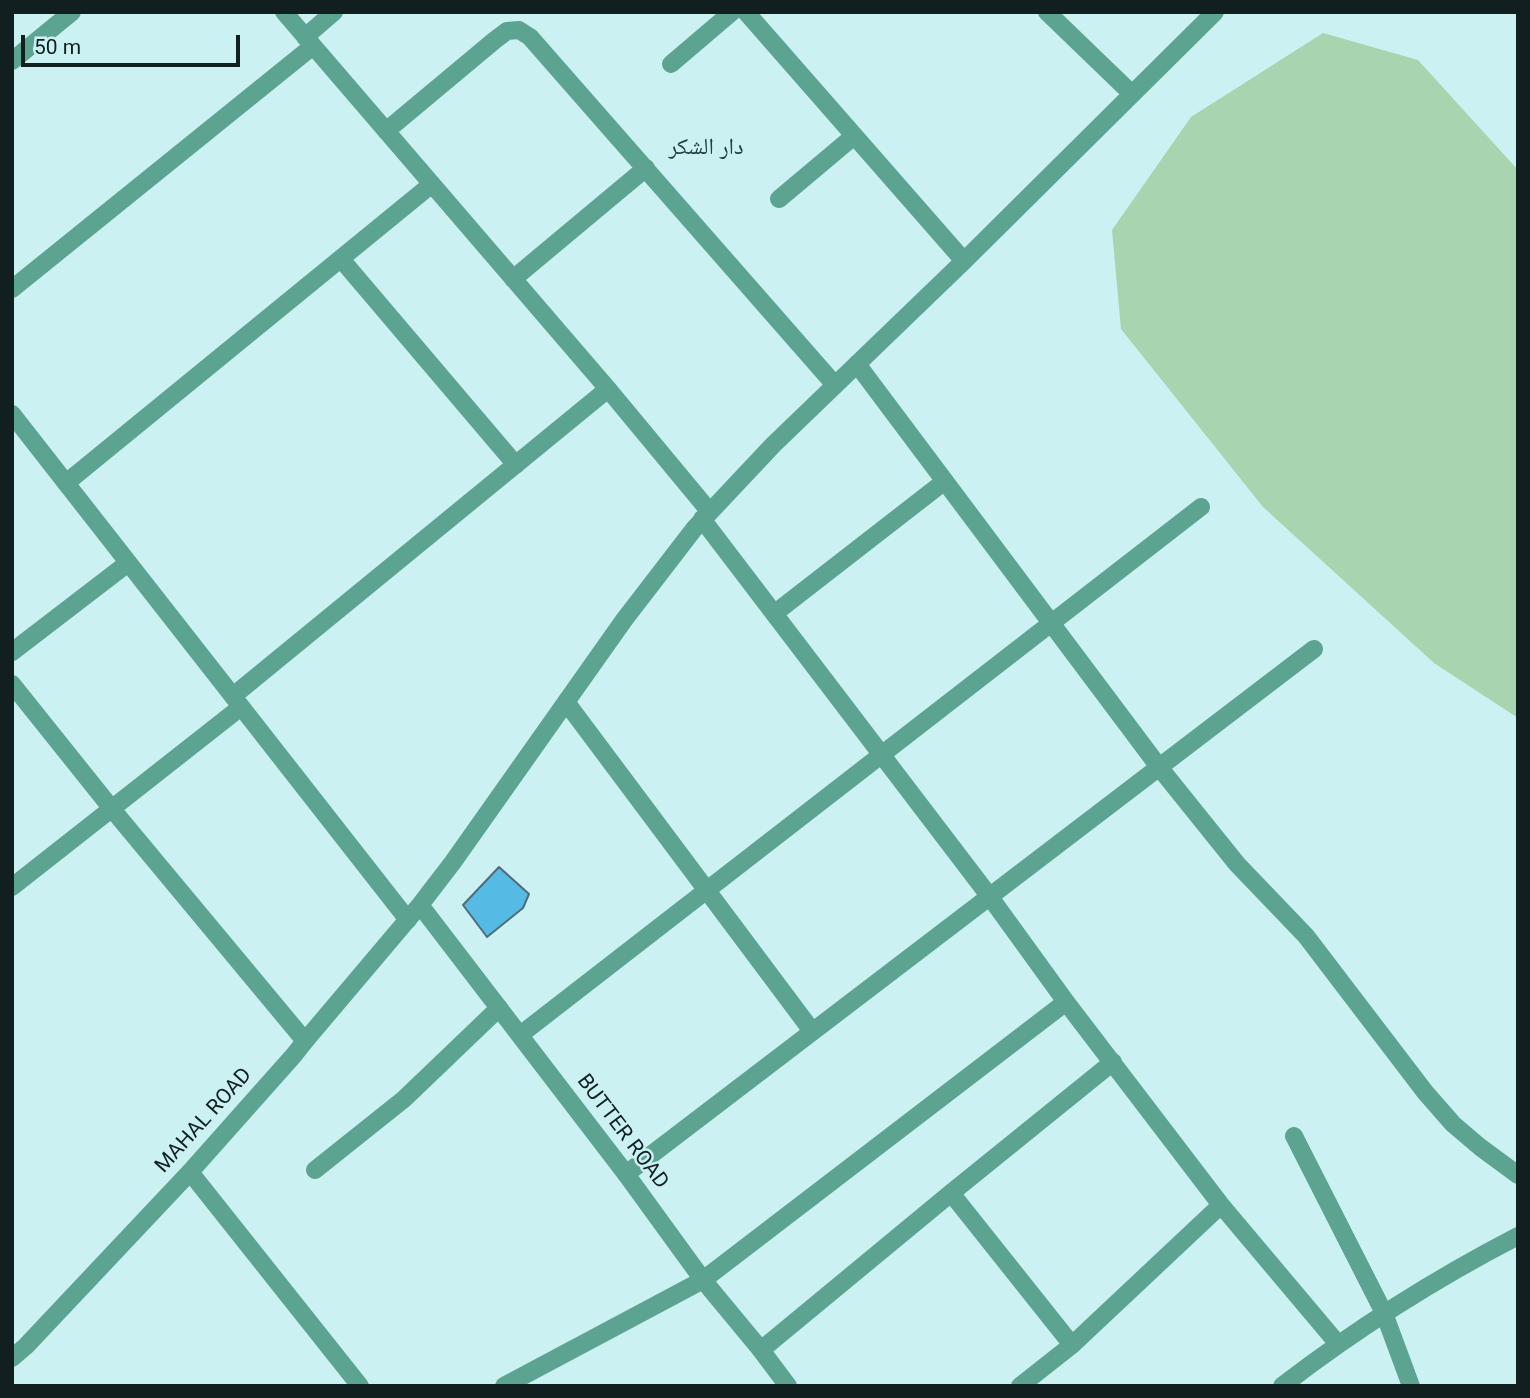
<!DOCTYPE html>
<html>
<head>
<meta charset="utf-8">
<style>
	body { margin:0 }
	#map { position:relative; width:1530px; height:1398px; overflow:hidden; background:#ccf1f3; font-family:Roboto,sans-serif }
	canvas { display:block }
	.frame { position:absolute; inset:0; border:14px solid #111f20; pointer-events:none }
	.scale { position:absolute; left:21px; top:35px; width:219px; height:32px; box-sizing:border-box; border:4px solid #111f20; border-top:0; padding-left:9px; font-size:21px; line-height:24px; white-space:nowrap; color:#111f20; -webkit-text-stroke:5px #ccf1f3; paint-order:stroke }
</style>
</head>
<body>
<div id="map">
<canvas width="1530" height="1398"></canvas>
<div class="frame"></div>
<div class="scale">50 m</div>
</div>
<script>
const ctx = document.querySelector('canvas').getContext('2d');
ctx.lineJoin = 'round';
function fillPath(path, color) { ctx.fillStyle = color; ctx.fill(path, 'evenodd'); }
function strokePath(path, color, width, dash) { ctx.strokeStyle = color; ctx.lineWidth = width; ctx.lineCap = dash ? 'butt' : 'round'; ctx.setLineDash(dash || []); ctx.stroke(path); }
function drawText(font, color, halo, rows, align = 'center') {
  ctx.font = font + ' Roboto,"Noto Naskh Arabic",sans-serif'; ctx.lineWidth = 5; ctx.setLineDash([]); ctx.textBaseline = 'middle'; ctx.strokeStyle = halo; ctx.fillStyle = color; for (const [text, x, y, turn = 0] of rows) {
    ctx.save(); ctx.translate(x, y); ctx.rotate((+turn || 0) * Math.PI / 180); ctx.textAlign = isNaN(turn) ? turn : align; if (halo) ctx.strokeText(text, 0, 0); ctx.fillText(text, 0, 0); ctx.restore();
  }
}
const green = new Path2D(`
	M1323,33L1418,60L1518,170V718L1434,663L1263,507L1121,329L1112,230L1191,117Z`);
const building = new Path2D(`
	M499,867L529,894L523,908L487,937L463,905Z`);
const minor = new Path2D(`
	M284,12L608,389L710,512
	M746,12L964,261
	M1047,12L1132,94
	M305,37L334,12
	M12,61L72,12
	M671,64L732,12
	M386,131L495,40L507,31L519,30L530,37L835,385
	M779,199L854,136
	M341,259L516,465
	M513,279L646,168
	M12,289L313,46
	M857,364L1159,767L1237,864L1306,936L1425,1092L1453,1124L1480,1147L1518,1175
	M66,483L432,184
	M702,519L990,897L1066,1002L1221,1205L1338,1344
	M775,613L945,481
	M12,652L128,563
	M12,684L112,809L305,1041
	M233,696L608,389
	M566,702L812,1031
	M12,887L241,707
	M520,1035L1201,507
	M1294,1136L1384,1313L1411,1386
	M315,1170L404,1099L499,1008
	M190,1172L360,1386
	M626,1174L1314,649
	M951,1193L1072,1345
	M761,1350L951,1193L1113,1062
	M504,1386L703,1280L1066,1002
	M1020,1386L1072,1345L1221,1205
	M1282,1386C1356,1329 1435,1279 1518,1236`);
const tertiary = new Path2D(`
	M12,414L408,920
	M420,905L626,1174L703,1280L761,1350L788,1386
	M12,1358L26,1346L190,1172L294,1055L305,1041L420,905L453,862L624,620L694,529L773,445L964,261L1215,12`);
const streetNames = [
	["MAHAL ROAD",204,1121,-48],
	["BUTTER ROAD",622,1132,53]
];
const neighbourhoodNames = [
	["دار الشکر",706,148]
];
fillPath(green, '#a8d4af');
fillPath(building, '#55bae4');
strokePath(building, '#506c79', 2);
strokePath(minor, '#5da392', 18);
strokePath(tertiary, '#5da392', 18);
drawText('21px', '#111f20', '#ccf1f3', streetNames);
drawText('23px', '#204043', '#ccf1f3', neighbourhoodNames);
</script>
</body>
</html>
